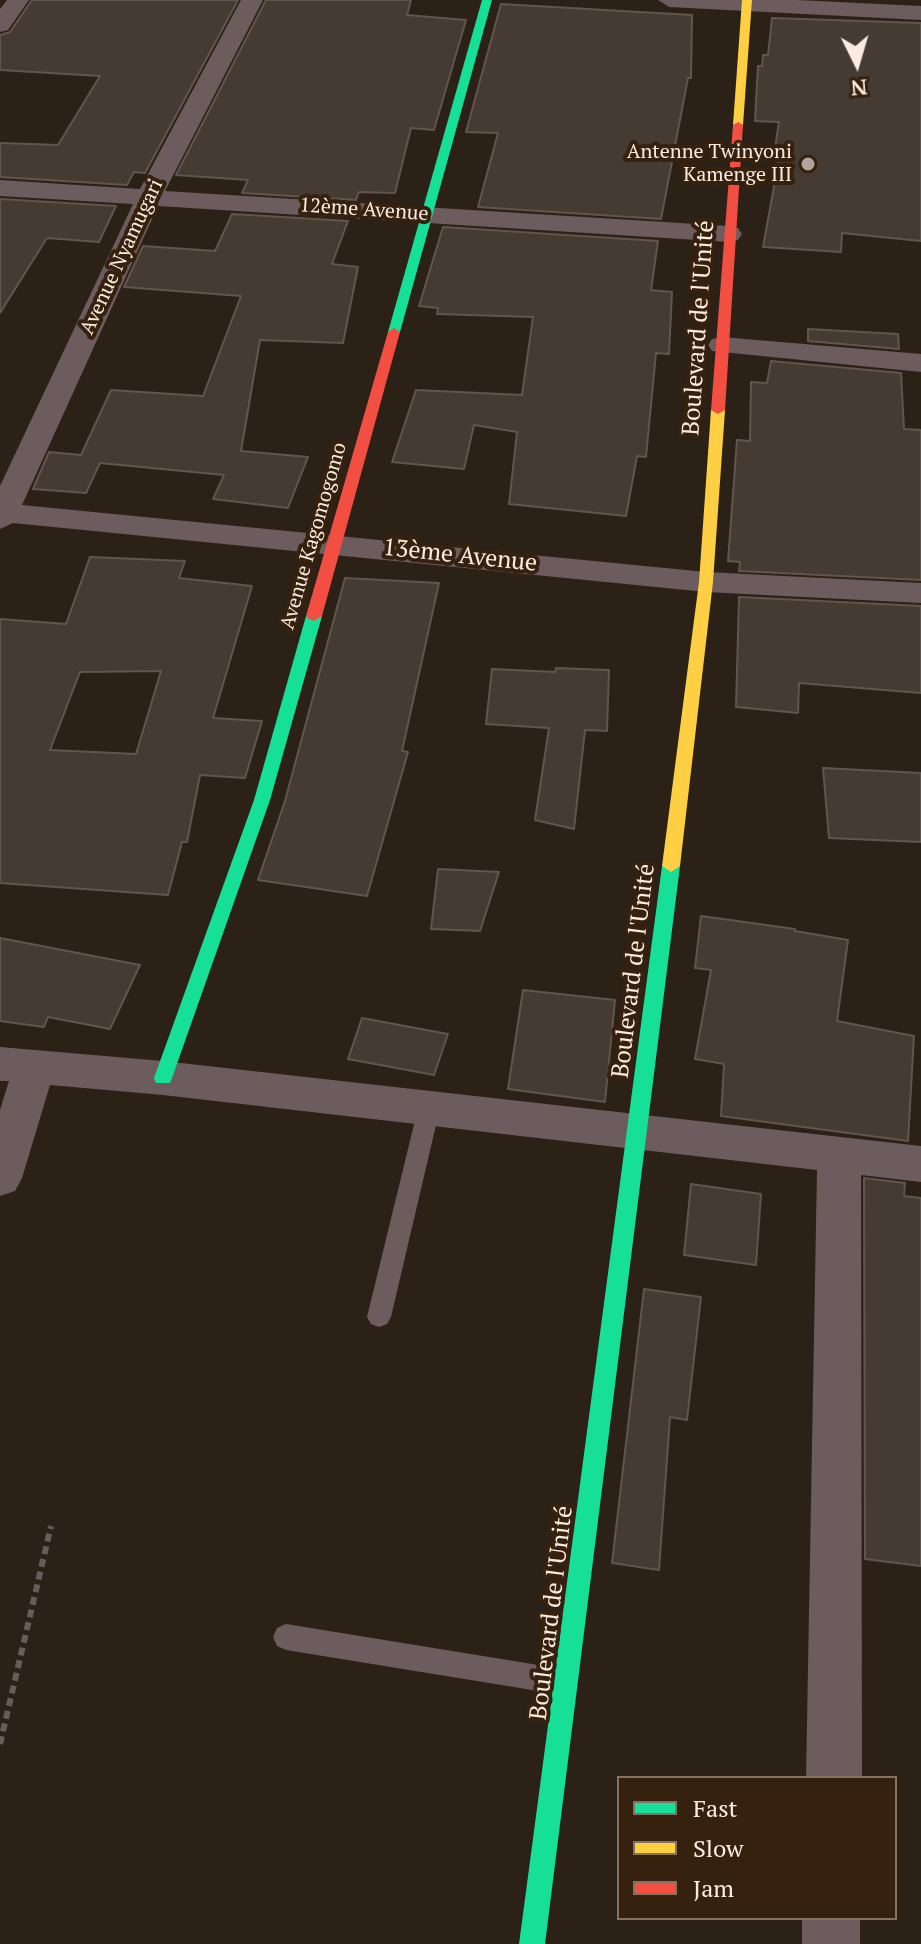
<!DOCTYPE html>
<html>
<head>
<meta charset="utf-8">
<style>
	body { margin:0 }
	#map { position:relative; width:921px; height:1944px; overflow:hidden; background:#2c2117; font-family:"PT Serif",serif }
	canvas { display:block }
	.legend { position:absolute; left:617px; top:1776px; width:280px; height:144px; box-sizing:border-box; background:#35210e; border:2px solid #847262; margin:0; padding:10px 14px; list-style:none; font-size:24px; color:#faebe0 }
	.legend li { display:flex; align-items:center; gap:16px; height:40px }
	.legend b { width:40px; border:2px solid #847262 }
	.north { position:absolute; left:817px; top:24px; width:80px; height:80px; -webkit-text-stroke:6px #35210e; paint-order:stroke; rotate:175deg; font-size:22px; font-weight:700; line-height:32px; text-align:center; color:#faebe0 }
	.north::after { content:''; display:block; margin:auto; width:28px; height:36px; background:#faebe0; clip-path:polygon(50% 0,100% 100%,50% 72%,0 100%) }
</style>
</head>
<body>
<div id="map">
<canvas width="921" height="1944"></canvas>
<ul class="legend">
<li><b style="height:10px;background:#16e098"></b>Fast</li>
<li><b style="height:10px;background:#ffcf43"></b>Slow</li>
<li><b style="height:10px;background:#f24e42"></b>Jam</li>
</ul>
<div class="north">N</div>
</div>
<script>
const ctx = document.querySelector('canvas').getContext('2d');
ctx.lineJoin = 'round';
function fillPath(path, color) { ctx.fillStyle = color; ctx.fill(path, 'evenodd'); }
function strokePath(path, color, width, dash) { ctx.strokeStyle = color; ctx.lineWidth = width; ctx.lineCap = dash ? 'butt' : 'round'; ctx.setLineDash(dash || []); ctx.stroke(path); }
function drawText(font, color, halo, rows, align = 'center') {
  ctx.font = font + ' "PT Serif",serif'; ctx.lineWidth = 8; ctx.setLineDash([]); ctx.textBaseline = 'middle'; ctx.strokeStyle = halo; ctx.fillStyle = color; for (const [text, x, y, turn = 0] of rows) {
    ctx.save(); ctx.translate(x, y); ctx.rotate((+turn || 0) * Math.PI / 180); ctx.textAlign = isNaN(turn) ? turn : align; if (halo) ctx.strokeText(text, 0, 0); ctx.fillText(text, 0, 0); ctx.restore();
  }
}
const building = new Path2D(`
	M32,0H238L145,173L134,172L127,185L0,177V143L58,145L100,76L0,70V35L10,32Z
	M266,0H411L407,15L466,20L434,130L411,128L395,193L359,192L356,200L242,193L248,180L176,175Z
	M501,4L692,15L691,78H688L661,219L478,207L498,133L466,132Z
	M772,18L921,23V241L842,233L841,252L763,247L781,148H775L779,122L755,121L758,66H762L763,55H768Z
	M0,199L116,206L99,242L47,238L0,313Z
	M232,214L348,221L332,264L358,267L343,343L260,340L241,451L308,457L288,508L213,499L224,475L100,463L86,493L33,489L49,452L81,455L111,390L203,396L241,296L124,287L143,246L215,251Z
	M443,227L658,241L651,290L672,292L669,354L656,353L646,457L637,456L626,516L509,504L517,432L474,425L464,469L392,462L416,390L522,395L533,317L437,314L438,308L419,306Z
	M808,329L898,334L899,349L808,341Z
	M771,361L901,373L904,429L921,430V580L739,571L740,562L728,561L737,440L750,441L751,382L767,383Z
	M90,557L185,561L179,578L252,586L213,718L262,721L245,778L200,775L187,842H182L168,895L0,883V619L66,624ZM161,671L136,754L50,750L80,672Z
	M345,578L439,583L402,751L408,752L367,896L258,880L285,801Z
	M739,597L921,606V693L799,683L798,713L736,707Z
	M556,668L609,670L607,731L585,730L574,829L535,820L549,728L486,724L492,669L555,672Z
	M823,768L921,773V842L829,838Z
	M438,869L499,872L480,931L431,929Z
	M701,916L795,929V931L848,940L837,1021L914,1036L908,1141L721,1116L724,1064L695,1059L711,970L695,968Z
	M0,938L140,965L110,1029L48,1017L44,1027L0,1021Z
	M523,990L615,1000L605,1102L508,1089Z
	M362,1018L448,1034L434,1075L348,1059Z
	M864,1178L905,1183L904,1196L921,1198V1566L865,1559Z
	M691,1184L761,1194L756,1265L684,1255Z
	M644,1289L701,1297L687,1420L670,1417L659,1570L612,1563Z`);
const path = new Path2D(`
	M0,1744L51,1526`);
const lane = new Path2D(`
	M429,1099L437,1102L440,1108L391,1317L387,1324L379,1327L371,1324L367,1317L418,1108L421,1102Z
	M286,1624L563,1669L572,1673L576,1682L572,1691L563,1695L286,1650L277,1646L273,1637L277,1628Z`);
const street = new Path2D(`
	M7,0H29L8,30L0,32V9Z
	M241,0H263L165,191L729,226L738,228L742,234L738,240L729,242L158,206L22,505L706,572L921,583V603L706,592L13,523L0,529V486L133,204L0,196V180L140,189Z
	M658,0H797L921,6V20L669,7Z
	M722,337L921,354V372L712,351L708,345L712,339Z
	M0,1047L163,1061L921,1146V1182L861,1175L862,1778H806L817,1170L163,1095L50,1085L22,1178L15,1191L0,1196V1110L9,1081H0Z
	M802,1918H860V1944H802Z`);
const fast = new Path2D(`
	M482,0H492L400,332L390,335L388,332Z
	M314,611L322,616L270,800L172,1078L170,1083H156L154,1078L254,800L306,616Z
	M671,860L680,866L545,1944H519L662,866Z`);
const slow = new Path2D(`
	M742,0H752L743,125L738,128L733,125Z
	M718,406L725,410L713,582L680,866L671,872L662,866L699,582L711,410Z`);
const jam = new Path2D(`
	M738,122L743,125L725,410L718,414L711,410L733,125Z
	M394,328L400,332L322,616L314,621L309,619L306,616L388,332Z`);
const markers = [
	[808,164,8,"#b2a49a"]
];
const farPoinames = [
	["Antenne Twinyoni",792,152],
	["Kamenge III",792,175]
];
const farStreetnames = [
	["12ème Avenue",364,210,4],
	["Avenue Nyamugari",122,257,-65],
	["Avenue Kagomogomo",314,536,-74]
];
const streetNames = [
	["Boulevard de l'Unité",699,328,-86],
	["13ème Avenue",460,556,6],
	["Boulevard de l'Unité",634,971,-83],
	["Boulevard de l'Unité",552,1613,-83]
];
fillPath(building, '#453b33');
strokePath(building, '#60564d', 2);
strokePath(path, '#695d5c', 6, [8, 5]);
fillPath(lane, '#6c5c5e');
fillPath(street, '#6c5c5e');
fillPath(fast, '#16e098');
fillPath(slow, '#ffcf43');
fillPath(jam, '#f24e42');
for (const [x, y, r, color] of markers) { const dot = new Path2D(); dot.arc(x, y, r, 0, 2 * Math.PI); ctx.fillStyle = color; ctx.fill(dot); strokePath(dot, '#35210e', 3); }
drawText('20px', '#faebe0', '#35210e', farPoinames, 'right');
drawText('20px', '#faebe0', '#35210e', farStreetnames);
drawText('24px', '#faebe0', '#35210e', streetNames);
</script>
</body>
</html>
